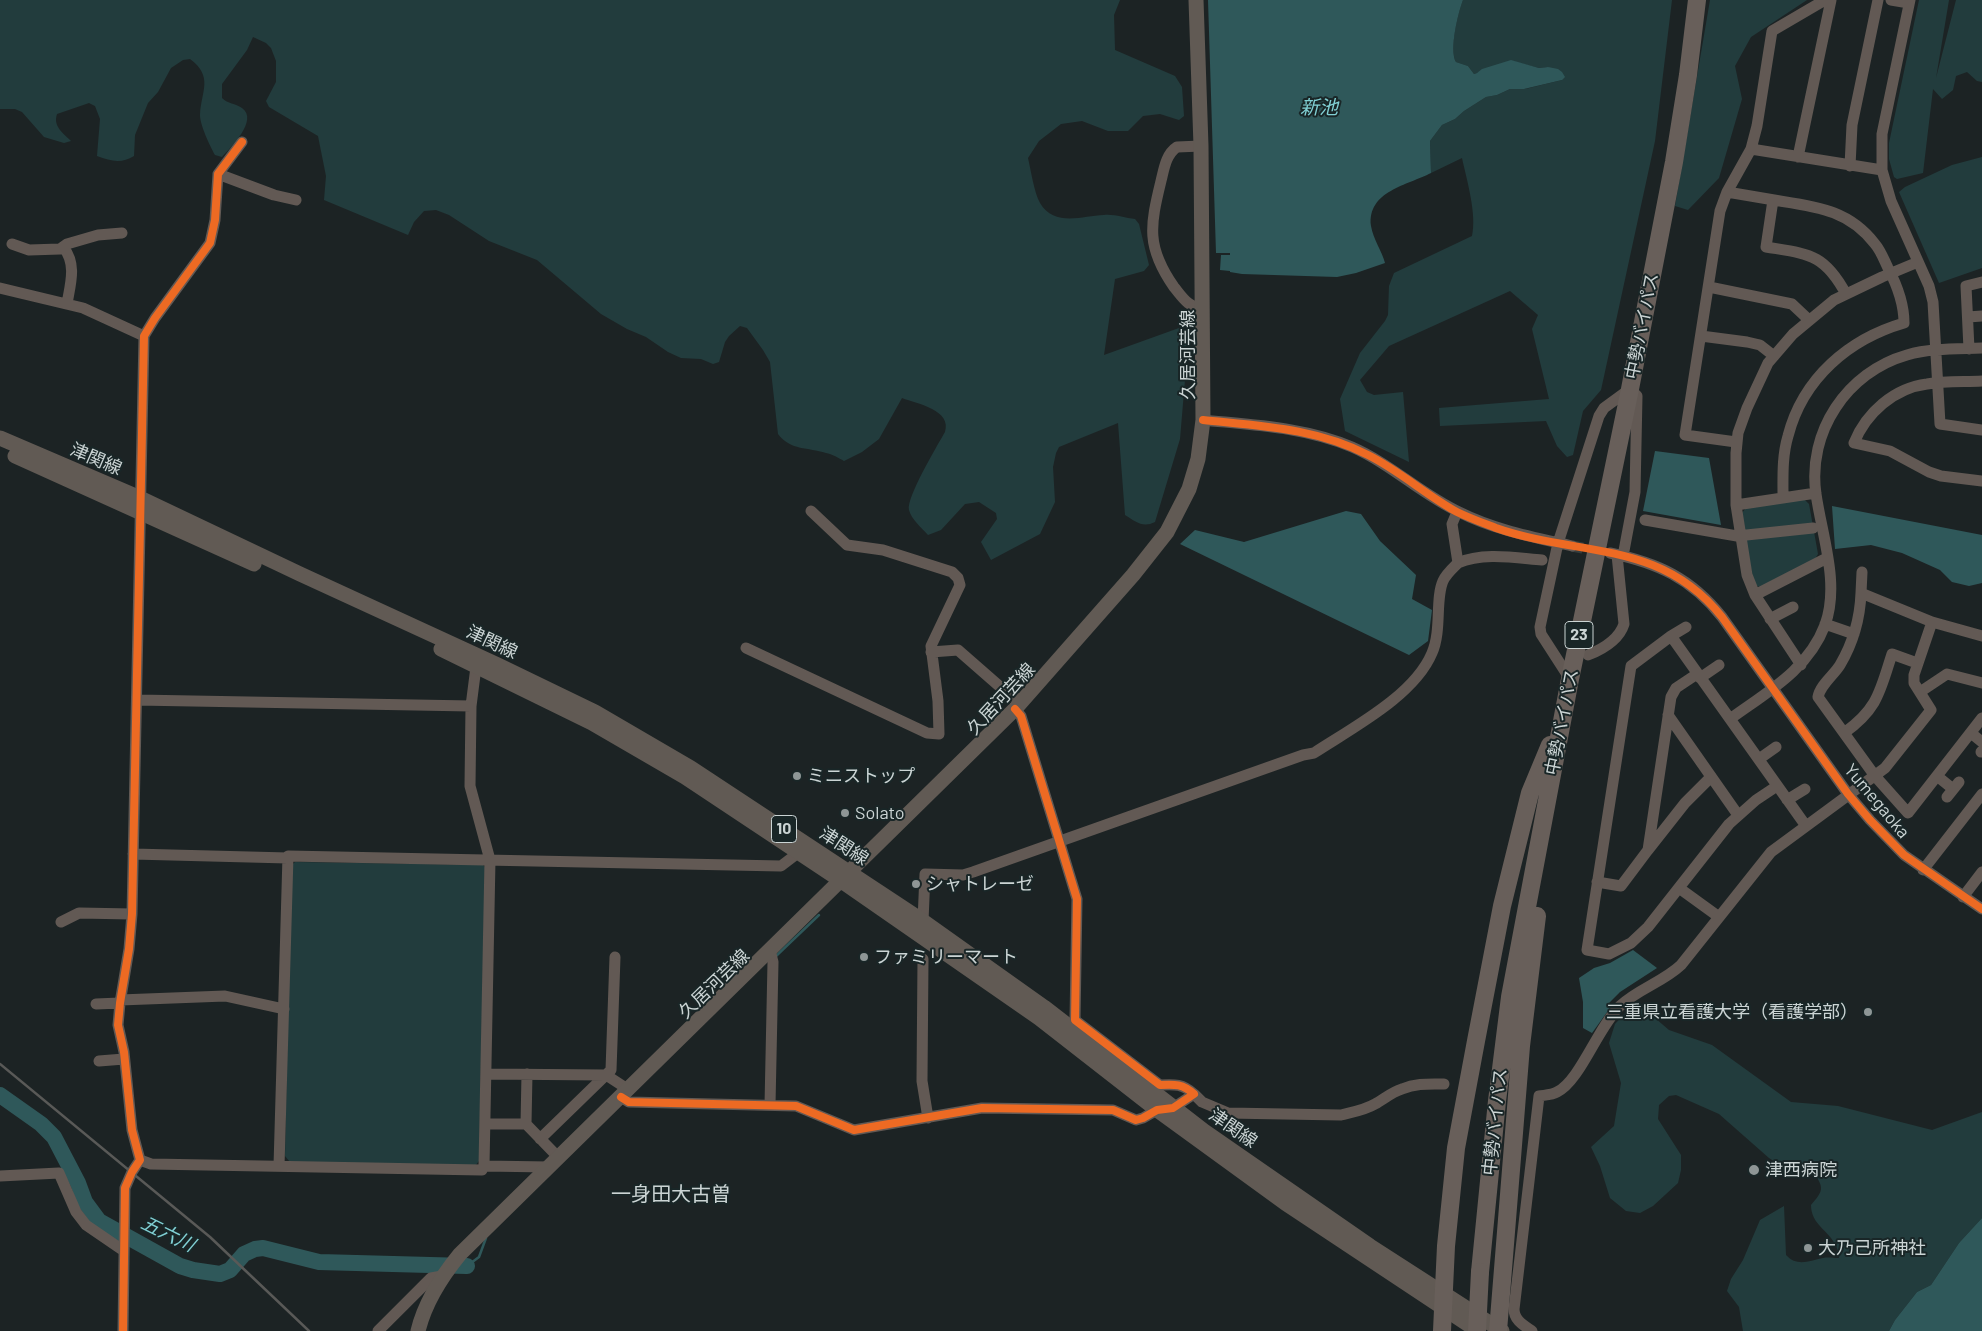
<!DOCTYPE html>
<html>
<head>
<meta charset="utf-8">
<style>
	body { margin:0 }
	canvas { display:block; background:#1c2324 }
</style>
</head>
<body>
<canvas width="1982" height="1331"></canvas>
<script>
const ctx = document.querySelector('canvas').getContext('2d');
ctx.lineJoin = 'round';
function fillPath(path, color) { ctx.fillStyle = color; ctx.fill(path, 'evenodd'); }
function strokePath(path, color, width, dash) { ctx.strokeStyle = color; ctx.lineWidth = width; ctx.lineCap = dash ? 'butt' : 'round'; ctx.setLineDash(dash || []); ctx.stroke(path); }
function drawText(font, color, halo, rows, align = 'center') {
  ctx.font = font + ' Barlow,"Noto Sans JP",sans-serif'; ctx.lineWidth = 4; ctx.setLineDash([]); ctx.textBaseline = 'middle'; ctx.strokeStyle = halo; ctx.fillStyle = color; for (const [text, x, y, turn = 0] of rows) {
    ctx.save(); ctx.translate(x, y); ctx.rotate((+turn || 0) * Math.PI / 180); ctx.textAlign = isNaN(turn) ? turn : align; if (halo) ctx.strokeText(text, 0, 0); ctx.fillText(text, 0, 0); ctx.restore();
  }
}
const green = new Path2D(`
	M0,0H1120L1114,15L1115,50L1175,76L1182,87L1184,116L1179,120L1160,114L1143,116L1128,131H1108L1082,121L1061,124L1039,141L1028,158C1031,171 1034,192 1040,203C1054,227 1082,216 1104,215C1114,214 1125,218 1135,219L1139,224L1149,265L1144,271L1115,279L1104,355L1179,328L1188,344L1180,439L1155,522C1143,528 1136,522 1125,515L1118,423L1059,447L1056,453L1053,467L1055,502L1040,534L991,560L981,542L997,519L996,513L979,502L965,504L941,530L928,535C922,528 911,519 909,510C906,498 937,446 945,432C952,410 918,404 902,398L879,439L862,452L844,461C839,458 832,454 826,453C808,447 791,451 778,434L770,362L763,350L747,328L740,326L729,336L725,342L719,362L713,364L701,359L681,358L668,352L646,337L627,329L601,314L537,260L489,241L449,215L436,210L424,211L414,222L408,235L324,200L326,176L318,136L269,107L266,101L276,82V61L271,48L266,43L253,37L247,50L222,84V98C228,104 235,103 242,108C259,120 230,148 222,157L215,155C210,146 200,125 200,115C201,91 214,77 190,59L183,60L171,68L158,92L148,103L135,135L134,156C121,164 111,161 97,156L100,119L95,106L89,103L57,114C53,126 62,132 71,141L64,143L44,137L22,112L15,109H0Z
	M1463,0H1672L1655,141L1601,390L1583,411L1573,455L1567,457L1557,446L1546,421L1440,426L1439,408L1549,399L1532,329L1538,315L1510,291L1389,346L1360,380L1367,392L1374,395L1403,392L1409,462L1345,431L1340,399L1360,353L1385,321L1388,315L1389,286L1394,273L1472,236C1477,214 1467,181 1462,158L1431,173L1430,141L1442,125L1455,119L1464,111L1486,97L1497,95L1510,89H1525L1562,80L1548,67L1539,68L1512,61L1474,74L1468,66L1456,62C1449,49 1458,13 1463,0Z
	M1710,0H1807L1751,37L1735,66L1742,99L1719,178L1688,210L1675,206Z
	M1919,0H1949L1936,78L1956,0H1982V82L1977,81L1967,72L1956,76L1953,90L1942,99L1933,89L1923,173L1897,179L1894,177L1889,159V143Z
	M1982,157V268L1939,283L1899,192L1905,187L1952,165Z
	M1804,499L1809,504L1818,554L1815,559L1760,587L1754,585L1741,514L1746,508Z
	M295,862L483,865L485,867L479,1161L475,1166L290,1162L285,1156L291,866Z
	M1636,1006L1642,1007L1669,1030L1712,1045L1791,1102L1838,1106L1932,1130L1982,1112V1218L1959,1243L1931,1285L1917,1292L1895,1320L1889,1331H1743L1739,1307L1727,1291L1731,1279L1743,1260L1760,1220L1784,1206L1786,1255C1797,1267 1809,1261 1823,1258C1828,1257 1834,1258 1839,1258C1838,1254 1838,1249 1836,1246C1829,1230 1811,1225 1811,1205C1823,1191 1825,1188 1813,1172L1792,1173L1769,1158L1719,1114L1676,1095L1669,1096L1659,1105L1658,1119L1681,1155V1170L1678,1183L1653,1206L1640,1213L1626,1211L1610,1198L1600,1166L1591,1147L1614,1126L1621,1083L1609,1043L1615,1024L1629,1009Z`);
const water = new Path2D(`
	M1208,0H1463C1458,13 1449,50 1456,62L1468,66L1474,74L1477,73L1482,69L1511,60L1539,68L1548,67L1558,69L1562,72L1565,77L1562,80L1524,89H1510L1497,95L1486,97L1464,111L1455,119L1442,125L1430,141L1431,173C1408,185 1367,191 1371,226C1373,239 1382,251 1385,263L1356,273L1337,277L1242,274L1230,272V271L1220,270L1221,255H1230V253H1216Z
	M1655,451L1709,458L1721,525L1643,511Z
	M1832,506L1982,535V583L1969,586L1952,582L1940,570L1902,553L1871,545L1835,549Z
	M1346,511L1361,514L1380,541L1416,575L1412,599L1432,610L1428,641L1409,655L1180,544L1195,530L1244,542Z
	M1633,950L1657,968L1620,992L1607,1005L1610,1008L1592,1033L1583,1028V1002L1579,978L1594,968L1610,963Z
	M1982,1218V1331H1889L1895,1320L1917,1292L1931,1285L1959,1243Z`);
const stream = new Path2D(`
	M775,957L819,915
	M467,1266L479,1257L486,1238`);
const river = new Path2D(`
	M0,1095L41,1124L54,1137L78,1183L85,1202L99,1221L180,1266L193,1270L220,1274L230,1270L244,1254L255,1249L263,1248L319,1262L467,1266`);
const minorTunnel = new Path2D(`
	M1572,546L1601,552`);
const minor = new Path2D(`
	M1891,0L1909,3
	M1910,0L1882,134V170L1891,201L1929,286L1933,302L1940,424L1982,430
	M1201,146L1177,147C1166,154 1164,169 1161,181C1150,226 1146,247 1174,287C1183,298 1188,307 1203,309
	M1751,149L1882,170
	M1798,157L1831,0
	M1850,166L1852,125L1878,0
	M218,174L274,195L296,200
	M1727,192C1745,195 1762,198 1780,201C1819,207 1850,211 1875,244C1881,251 1884,260 1888,268C1897,285 1904,303 1904,323C1849,339 1803,378 1788,436C1782,456 1783,477 1783,498
	M1773,200L1766,247C1808,254 1824,253 1846,294
	M12,244L29,250L60,249L67,244L98,235L122,233
	M64,248C77,265 70,285 67,304
	M1709,287L1792,304L1809,320
	M0,288L83,308L144,336
	M1968,317L1982,316
	M1701,336L1747,342L1760,345L1774,356
	M1969,349L1966,286L1982,282
	M1982,381C1964,382 1945,381 1927,384C1894,388 1866,413 1854,443L1890,451L1929,472L1941,476L1982,481
	M1203,420C1253,425 1305,427 1352,447C1391,464 1421,494 1459,512C1495,530 1533,537 1572,546
	M1736,442L1685,435L1720,211L1727,192L1751,149L1757,126L1772,31L1825,0
	M1736,505L1816,493
	M1645,520L1737,536L1813,528
	M1610,553C1658,563 1691,578 1722,617L1848,794L1870,820L1904,855L1982,909
	M1458,563C1483,552 1516,558 1542,560
	M1861,593L1862,572
	M1755,595L1827,558
	M1770,619L1793,607
	M1825,624L1854,634
	M1671,636L1686,627
	M1982,636L1932,622L1861,593C1860,619 1853,643 1840,665C1834,675 1820,685 1818,697L1875,776L1908,813L1982,718
	M746,648L927,733L939,734L938,701L931,646L960,585L958,578L952,572L883,550L847,545L811,511
	M931,652L958,650L998,685L1021,702
	M1588,655C1603,649 1619,640 1624,624L1617,555
	M1801,665L1755,595L1747,575L1736,505V453L1738,433L1747,408L1768,363L1793,334L1834,300L1882,277L1918,262
	M1697,674L1676,688L1671,697L1648,850L1685,803L1711,777
	M1700,678L1719,665
	M1570,679L1541,634L1540,627L1558,543L1599,416L1604,408L1630,389L1637,396L1635,492L1623,556
	M1920,692L1947,674L1982,683
	M137,700L471,706L476,667
	M471,706L470,786L490,860L484,1166
	M1668,715L1738,815
	M1730,719C1767,692 1808,670 1825,625C1840,584 1822,536 1816,494C1807,432 1847,372 1907,355C1931,348 1957,349 1982,348
	M1844,733C1878,709 1880,691 1892,654L1917,663
	M1971,733L1982,742
	M1981,752L1982,751
	M1759,759L1776,747
	M1937,776L1953,789
	M1777,786L1756,800L1729,824L1648,927L1631,943L1609,954L1587,950L1631,666L1671,636L1806,826
	M1947,797L1959,782
	M1787,800L1805,789
	M133,854L288,858
	M1923,870L1982,794
	M1597,882L1621,886L1648,850
	M1679,888L1719,917
	M1963,897L1982,872
	M923,921L925,874L963,875L973,872L1303,755L1314,753C1352,728 1414,696 1432,653C1442,630 1435,599 1443,581C1446,574 1453,568 1458,563L1452,524L1457,512
	M61,922L79,913L132,914
	M770,950L773,962L770,1105
	M923,959L922,1081L928,1118
	M120,1000L225,996L284,1009
	M96,1004L120,1003
	M99,1061L124,1059
	M486,1074L606,1075L629,1090
	M1194,1094L1202,1102L1228,1113L1341,1115C1353,1112 1365,1110 1375,1104C1384,1099 1392,1092 1402,1089C1416,1083 1429,1084 1444,1084
	M621,1097L629,1102L796,1106L854,1130L982,1108L1113,1110L1136,1120L1143,1118L1157,1110L1173,1108L1194,1094C1183,1084 1175,1084 1160,1085L1075,1020L1077,899L1021,716L1015,709
	M485,1124H526L559,1158
	M526,1124L527,1074
	M540,1139L611,1070L615,957
	M140,1160L151,1164L482,1170L484,1166L549,1167
	M279,1166L288,856L781,866L798,853
	M0,1176L59,1173L76,1212L86,1225L124,1251
	M123,1331L125,1188L132,1172L140,1160L132,1130L124,1052L118,1025L120,1003L129,949L132,914L144,336L155,318L210,243L215,220L218,174L242,142
	M378,1331L431,1278L442,1276
	M1532,1331C1523,1325 1514,1320 1514,1309L1539,1096C1545,1095 1552,1095 1557,1092C1580,1081 1598,1027 1620,1006C1638,989 1663,982 1681,965L1771,852L1885,768L1931,710L1914,683V675L1932,622`);
const major = new Path2D(`
	M0,438L140,498L300,574L498,665L595,712L691,768L923,921L1044,1007L1204,1131L1370,1246L1502,1331
	M15,456L254,564
	M441,649L592,723L685,777L840,880L1039,1018L1157,1110L1285,1203L1478,1331
	M418,1331C425,1302 442,1276 460,1254L1015,709L1133,575L1167,532L1189,489L1198,459L1203,420L1201,146L1196,0`);
const highway = new Path2D(`
	M1480,1272L1497,1101L1510,997L1570,679L1630,389L1674,162L1688,75L1697,0
	M1442,1331L1446,1246L1456,1148L1476,1041L1502,906L1530,793L1550,745
	M1498,1331L1521,1046L1537,916`);
const rail = new Path2D(`
	M0,1064L210,1237L309,1331`);
const highwayBridge = new Path2D(`
	M1477,1331L1480,1272`);
const cycleway = new Path2D(`
	M1203,420C1260,426 1316,428 1368,455C1400,471 1426,495 1457,512C1469,518 1483,523 1496,528C1579,557 1660,539 1722,617L1848,794L1870,820L1904,855L1982,909
	M621,1097L629,1102L796,1106L854,1130L982,1108L1113,1110L1136,1120L1143,1118L1157,1110L1173,1108L1194,1094C1183,1084 1175,1084 1160,1085L1075,1020L1077,899L1021,716L1015,709
	M123,1331L125,1188L132,1172L140,1160L132,1130L124,1052L118,1025L120,1003L129,949L132,914L144,336L155,318L210,243L215,220L218,174L242,142`);
const markers = [
	[797,776,5,"#8e9696"],
	[845,813,5,"#8e9696"],
	[916,884,5,"#8e9696"],
	[864,957,5,"#8e9696"],
	[1868,1012,5,"#8e9696"],
	[1754,1170,6,"#8e9696"],
	[1808,1248,5,"#8e9696"]
];
const shields = [
	[1579,635,28],
	[784,829,25]
];
const shieldNames = [
	["23",1579,635],
	["10",784,829]
];
const streetNames = [
	["中勢バイパス",1642,326,-79],
	["久居河芸線",1188,355,-90],
	["津関線",96,459,23],
	["津関線",492,642,25],
	["久居河芸線",1001,699,-47],
	["中勢バイパス",1562,722,-79],
	["Yumegaoka",1877,801,50],
	["津関線",844,846,33],
	["久居河芸線",714,984,-44],
	["中勢バイパス",1495,1122,-84],
	["津関線",1233,1128,35]
];
const poiNames = [
	["ミニストップ",807,776],
	["Solato",855,813],
	["シャトレーゼ",926,884],
	["ファミリーマート",874,957],
	["三重県立看護大学（看護学部）",1858,1012,"right"],
	["津西病院",1765,1170],
	["大乃己所神社",1818,1248]
];
const waterNames = [
	["新池",1319,108],
	["五六川",168,1234,26]
];
const quarterNames = [
	["一身田大古曽",671,1194]
];
fillPath(green, '#223c3d');
fillPath(water, '#2f585a');
strokePath(stream, '#2f585a', 2.5);
strokePath(river, '#2f585a', 16);
strokePath(minorTunnel, '#363e3e', 11, [11, 5.5]);
strokePath(minor, '#625954', 11);
strokePath(major, '#615a54', 15);
strokePath(highway, '#685f5a', 18);
strokePath(rail, '#595957', 2.5);
strokePath(highwayBridge, '#685f5a', 18);
strokePath(cycleway, '#ed6a23', 8);
for (const [x, y, r, color] of markers) { const dot = new Path2D(); dot.arc(x, y, r, 0, 2 * Math.PI); ctx.fillStyle = color; ctx.fill(dot); strokePath(dot, '#192627', 2); }
for (const [x, y, w] of shields) { const box = new Path2D(); box.roundRect(x - w / 2, y - 13.5, w, 27, 4); ctx.fillStyle = '#192627'; ctx.fill(box); strokePath(box, '#cbd4d4', 1); }
drawText('bold 16px', '#cbd4d4', null, shieldNames);
drawText('18px', '#cbd4d4', '#192627', streetNames);
drawText('18px', '#cbd4d4', '#192627', poiNames, 'left');
drawText('italic 19px', '#81d0d4', '#192627', waterNames);
drawText('20px', '#cbd4d4', '#192627', quarterNames);
</script>
</body>
</html>
